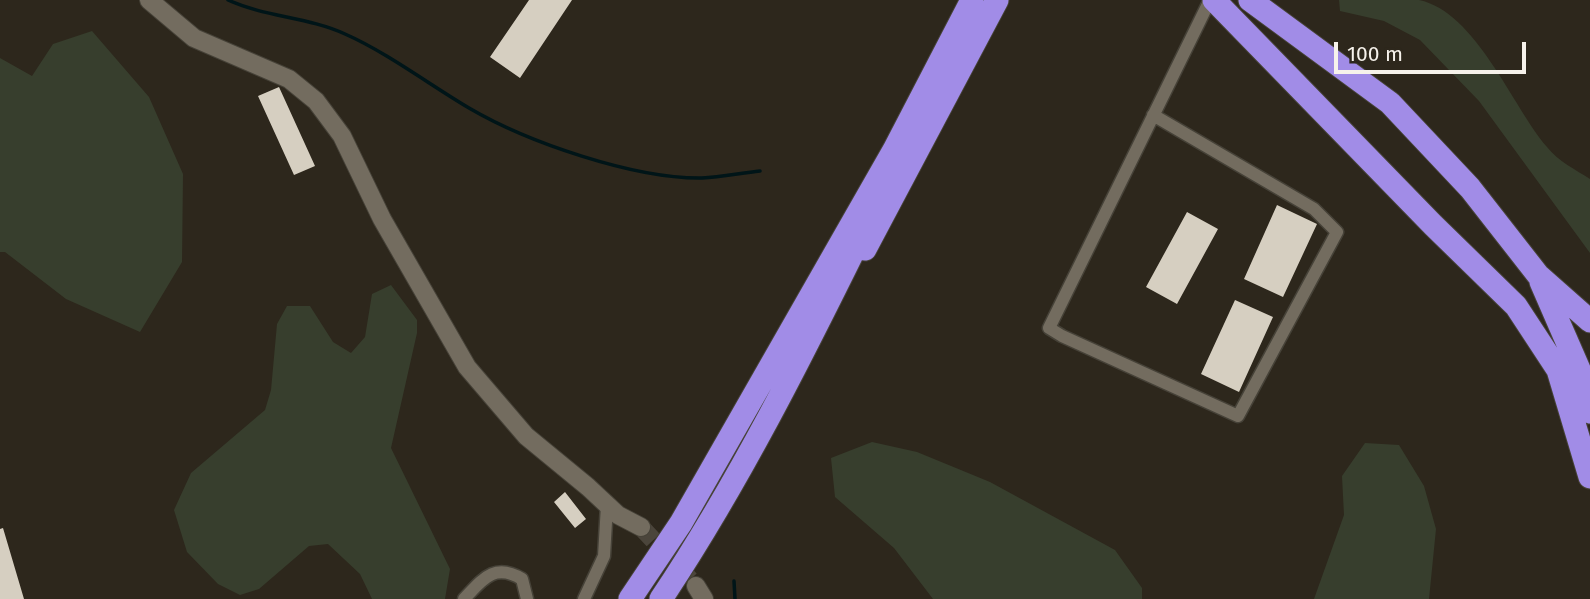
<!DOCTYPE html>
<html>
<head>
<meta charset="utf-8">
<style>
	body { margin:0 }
	#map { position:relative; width:1590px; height:599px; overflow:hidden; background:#2d271c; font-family:"Fira Sans",sans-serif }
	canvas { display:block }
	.scale { position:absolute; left:1334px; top:42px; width:192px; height:32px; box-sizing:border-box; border:4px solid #f6f2eb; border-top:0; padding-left:9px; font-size:21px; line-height:24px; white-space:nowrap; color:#f6f2eb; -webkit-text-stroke:5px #2d271c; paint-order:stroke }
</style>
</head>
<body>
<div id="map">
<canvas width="1590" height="599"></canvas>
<div class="scale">100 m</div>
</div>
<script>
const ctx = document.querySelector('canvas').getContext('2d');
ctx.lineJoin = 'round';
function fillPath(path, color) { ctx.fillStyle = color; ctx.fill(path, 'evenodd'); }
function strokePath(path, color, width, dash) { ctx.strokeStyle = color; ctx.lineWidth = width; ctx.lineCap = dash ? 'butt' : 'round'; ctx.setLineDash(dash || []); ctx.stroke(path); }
const green = new Path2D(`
	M1339,0H1419C1476,12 1512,106 1547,147C1558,161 1576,170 1590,179V253L1479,101L1420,40L1384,21L1340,11Z
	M92,31L149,97L183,174L182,262L140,332L66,299L5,252H0V58L32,76L53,44Z
	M391,285L417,320V333L391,448L450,569L445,599H372L360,574L328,544L309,546L259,589L240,595L218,584L187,552L174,510L191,473L265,410L271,390L277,324L287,306H310L333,342L351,353L365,337L372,294Z
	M872,442L917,452L990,482L1115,550L1142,588V599H933L894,548L835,497L831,458Z
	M1365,443L1399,445L1424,486L1436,529L1429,599H1314L1344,515L1342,476Z`);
const stream = new Path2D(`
	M228,0C265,17 308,17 345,34C386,52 430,85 469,108C527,142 634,179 702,178C721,177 741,173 760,171
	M734,581L735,599`);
const building = new Path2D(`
	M529,0H572L520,78L490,57Z
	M279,87L315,166L294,175L258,96Z
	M1277,205L1317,224L1283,297L1244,279Z
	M1187,212L1218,229L1177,304L1146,287Z
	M1235,300L1273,317L1239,392L1201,374Z
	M565,492L586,519L575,528L554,502Z
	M3,528L24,599H0V529Z`);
const secondaryTunnel = new Path2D(`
	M641,527L696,586`);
const street = new Path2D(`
	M1153,115L1314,209L1337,232L1238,416L1062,336L1049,328L1210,0
	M464,599C482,580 494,562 522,579L527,599
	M584,599L604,556L607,505`);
const secondary = new Path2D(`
	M149,0L194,38L289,79L316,101L342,136L382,219L467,367L526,436L588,487L618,515L641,527
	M696,586L704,599`);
const highway = new Path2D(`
	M1214,0L1433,225L1516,306L1558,370L1590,477
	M1250,0L1390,103L1470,188L1538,275L1590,321
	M865,249L997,0
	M1541,282L1581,374L1590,386
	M1566,381L1590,412
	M630,599L681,523L894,150L972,0
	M661,599C739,482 803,354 865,228`);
fillPath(green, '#373e2d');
strokePath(stream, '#001518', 3.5);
fillPath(building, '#d6cfc1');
strokePath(secondaryTunnel, '#4b453b', 18, [18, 9]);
strokePath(street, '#464238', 15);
strokePath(secondary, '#464238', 20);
strokePath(highway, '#464238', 25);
strokePath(street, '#736c5f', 12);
strokePath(secondary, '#736c5f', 18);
strokePath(highway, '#a18ce7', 23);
</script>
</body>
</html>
